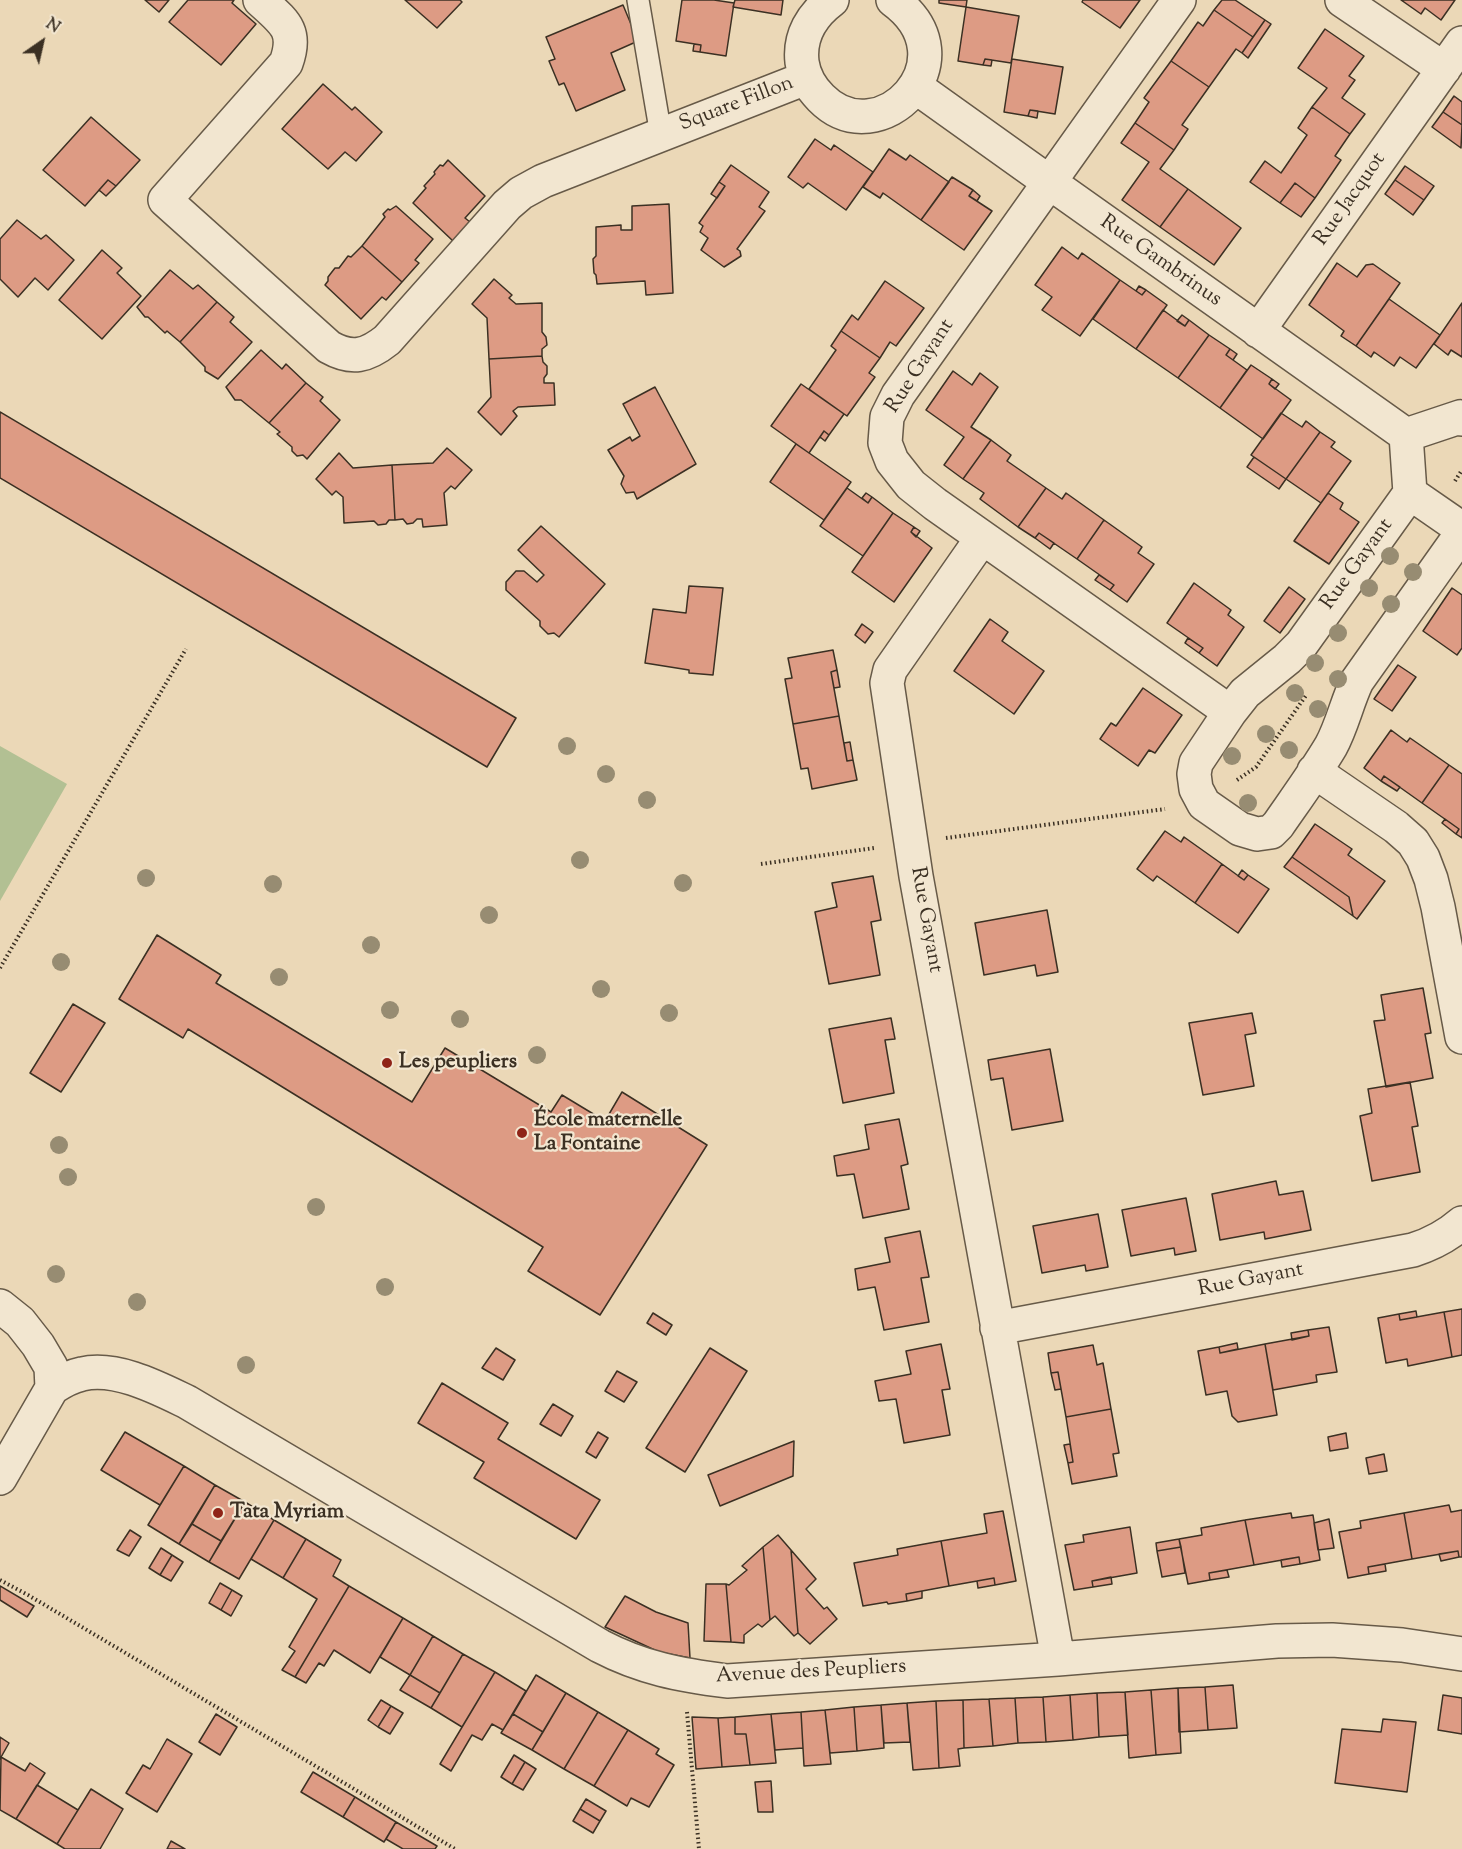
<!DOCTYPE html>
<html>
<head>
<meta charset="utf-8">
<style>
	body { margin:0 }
	#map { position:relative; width:1462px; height:1849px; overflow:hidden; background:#ebd8b7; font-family:"Sorts Mill Goudy",serif }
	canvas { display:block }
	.north { position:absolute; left:12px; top:12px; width:60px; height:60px; -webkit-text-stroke:4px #f2e6d0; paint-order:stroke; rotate:34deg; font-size:16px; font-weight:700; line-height:24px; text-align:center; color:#3b3023 }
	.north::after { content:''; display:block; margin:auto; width:21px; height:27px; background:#3b3023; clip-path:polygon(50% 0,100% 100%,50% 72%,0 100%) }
</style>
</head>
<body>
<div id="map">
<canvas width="1462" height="1849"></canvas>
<div class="north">N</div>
</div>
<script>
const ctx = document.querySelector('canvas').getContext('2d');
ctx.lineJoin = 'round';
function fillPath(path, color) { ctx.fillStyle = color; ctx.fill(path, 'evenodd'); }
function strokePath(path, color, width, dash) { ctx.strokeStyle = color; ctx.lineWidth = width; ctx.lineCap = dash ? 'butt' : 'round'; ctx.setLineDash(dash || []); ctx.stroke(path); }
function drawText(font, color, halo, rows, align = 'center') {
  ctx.font = font + ' "Sorts Mill Goudy",serif'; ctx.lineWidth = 4.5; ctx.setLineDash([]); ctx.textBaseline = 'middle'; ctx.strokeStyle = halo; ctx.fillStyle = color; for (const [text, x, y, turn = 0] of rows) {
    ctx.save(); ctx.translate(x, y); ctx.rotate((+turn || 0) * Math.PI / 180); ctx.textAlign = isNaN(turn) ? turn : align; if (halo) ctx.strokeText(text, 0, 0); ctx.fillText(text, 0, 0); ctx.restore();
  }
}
const green = new Path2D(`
	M0,746L67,784L0,901Z`);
const building = new Path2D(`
	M145,0H169L159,12Z
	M188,0H234L232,3L256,24L221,65L169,22Z
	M405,0H460L462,2L437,28Z
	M682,0H714L734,3L726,56L700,52L701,45L676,41Z
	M735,0H783L781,15L733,7Z
	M939,0H967L966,7L939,3Z
	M1083,0H1140L1120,28L1082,2Z
	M1222,0H1235L1265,20L1253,37L1214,10Z
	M1401,0H1455L1441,20L1425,8L1421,14Z
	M623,5L638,41L611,53L625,90L576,111L564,83L559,85L549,61L555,59L546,37Z
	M966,7L1019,16L1011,63L985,59L983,65L958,61Z
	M1214,10L1253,37L1242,53L1236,49L1209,87L1171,61L1198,22L1203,26Z
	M1265,20L1271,24L1248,58L1242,53Z
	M1325,29L1364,56L1349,76L1355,80L1342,98L1365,114L1350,134L1312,107L1327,88L1298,68Z
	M694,44L701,45L700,52L693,51Z
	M985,59L992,60L991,66L983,65Z
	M1012,59L1063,67L1055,114L1030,110L1028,116L1004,112Z
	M1171,61L1209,87L1182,125L1188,129L1174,150L1135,123L1149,102L1144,98Z
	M323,84L352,110L355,107L382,132L356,161L345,152L328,169L282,129Z
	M1454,96L1462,102V125L1443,112Z
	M1312,107L1350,134L1335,156L1341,160L1315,198L1295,183L1280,203L1250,182L1265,161L1281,173L1307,135L1298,128Z
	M1030,110L1038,111L1037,118L1028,116Z
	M1443,112L1462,125L1461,148L1432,127Z
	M91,117L140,160L116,186L108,180L85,206L43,170Z
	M1135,123L1174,150L1160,169L1188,189L1160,227L1122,200L1149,162L1121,143Z
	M815,139L831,150L834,145L873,172L846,210L808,183L803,188L788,177Z
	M889,149L906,160L910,155L949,182L921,220L883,193L880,198L863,187Z
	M448,160L485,196L465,218L470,222L453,241L413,203L426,188L424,186L435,174L434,172L440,165L443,166Z
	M731,165L769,192L759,207L765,211L737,249L740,251L741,256L724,267L701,250L708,238L700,232L703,226L699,223L725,186L719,182Z
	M1405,166L1434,186L1424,200L1395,180Z
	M952,177L973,190L969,196L992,211L964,250L921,220Z
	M108,180L116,186L106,196L99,190Z
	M1395,180L1424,200L1413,215L1385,194Z
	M719,182L725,186L717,198L711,194Z
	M1295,183L1315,198L1301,217L1280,203Z
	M1188,189L1241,228L1214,265L1160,227Z
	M973,190L980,196L977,201L969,196Z
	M669,204L673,293L646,295L645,281L597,284L596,275L594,273L593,259L596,256V227L621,225V230H632V206Z
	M396,206L433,239L415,260L419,263L402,282L362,246L385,217L383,214L388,209L390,210Z
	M17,220L41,239L46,235L74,260L48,290L35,278L18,297L0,279V239Z
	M362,246L402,282L386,300L382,297L361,319L325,285L328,281V277L335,268H339L348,256L351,257Z
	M1062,247L1078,259L1082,253L1120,280L1080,336L1042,310L1052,297L1035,285Z
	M102,250L122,268L117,273L141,296L102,339L59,300Z
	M1337,263L1357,277L1366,265L1373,264L1400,283L1356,346L1341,336L1344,331L1309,305Z
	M170,270L193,289L198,285L217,302L180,342L167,331L165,333L148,317H145L137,307Z
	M494,279L512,295L509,298L516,304L542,303V332L546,337L547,345L542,349V356L489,359L487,318L472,304Z
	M1120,280L1142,295L1146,290L1167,305L1136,349L1093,319Z
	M885,281L924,308L896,346L890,342L880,358L841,331L852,315L858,320Z
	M1139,286L1146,290L1142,295L1136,291Z
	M1389,299L1440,335L1416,368L1400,357L1394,366L1374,352L1371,357L1356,346Z
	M217,302L234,317L230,322L252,342L218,379L205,371V367L180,342Z
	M1462,303V357L1451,350L1448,355L1434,344Z
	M1163,310L1185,326L1189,320L1209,335L1178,378L1136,349Z
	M1182,315L1189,320L1185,326L1177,321Z
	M841,331L880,358L869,373L875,377L847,416L809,389L836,350L831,346Z
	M1209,335L1230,349L1226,355L1247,370L1220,408L1178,378Z
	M1230,349L1237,354L1233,360L1226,355Z
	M261,350L282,369L286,364L306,383L269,423L241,400H235L226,387Z
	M542,356L543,362L547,366V374L544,378V383H554L555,405L518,407L513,411L517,416L501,435L478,412L491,397L489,359Z
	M1251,365L1272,379L1269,384L1291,400L1263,439L1220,408Z
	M953,371L972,385L980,373L998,387L971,427L991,440L963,479L944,465L964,437L926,410Z
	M1272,379L1279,384L1275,389L1269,384Z
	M306,383L323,397L320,401L340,420L307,459L303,455L297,456L292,451V447L277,434L280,432L269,423Z
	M801,384L844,414L829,435L824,431L809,453L771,426Z
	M655,387L696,464L637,499L634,492L626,493L621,484L624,476L608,450L630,437L632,441L640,436L623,404Z
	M0,412L516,718L487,767L0,478Z
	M1281,413L1302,427L1306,421L1320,432L1286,479L1251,455Z
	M824,431L829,435L825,441L820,437Z
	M1320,432L1335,442L1331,447L1351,461L1321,503L1286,479Z
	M991,440L1011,455L1007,461L1046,488L1018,527L980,499L984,493L963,479Z
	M796,444L851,482L824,520L770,482Z
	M447,448L472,470L455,489L451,486L444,493L447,525L423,527L422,519H417L413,523L407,524L403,519L395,520L392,465L433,463Z
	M339,453L353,468L392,465L395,520H389L386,524L378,525L374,521L344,523L343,497L336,491L332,495L316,479Z
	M1254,457L1286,479L1279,489L1247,467Z
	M847,488L868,503L872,497L893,513L863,556L820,526Z
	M1046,488L1062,499L1066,493L1104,520L1077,559L1039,533L1035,538L1018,527Z
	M866,493L872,497L868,503L862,498Z
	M1328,493L1343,503L1340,509L1359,522L1329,564L1294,541Z
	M893,513L914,527L911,532L932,548L894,602L852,572Z
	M1104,520L1142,547L1138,553L1154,564L1127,602L1110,590L1114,585L1077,559Z
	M541,526L605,584L559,637L554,633L548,634L540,626V621L506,590V582L516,571H524L537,582L544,575L518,550Z
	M914,527L920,531L916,537L911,532Z
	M1039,533L1054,543L1050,549L1035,538Z
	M1099,575L1114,585L1110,590L1095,580Z
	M1194,583L1231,610L1228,615L1244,627L1217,666L1199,653L1203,648L1167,623Z
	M689,586L723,588L713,675L689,673V670L645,663L653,609L686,613Z
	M1289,587L1305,599L1280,633L1264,621Z
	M1452,588L1462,595V648L1457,655L1423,631Z
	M990,619L1008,632L1002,641L1044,671L1014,714L954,671Z
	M862,624L873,632L865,643L855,635Z
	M1188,638L1203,648L1199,653L1185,643Z
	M833,650L837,670L831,672L839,716L793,724L785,679L792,678L788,658Z
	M1398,665L1416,677L1392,711L1374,699Z
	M837,670L840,687L834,688L831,672Z
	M1143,688L1182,715L1155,753L1149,750L1138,766L1100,739L1111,723L1116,726Z
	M839,716L847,761L853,760L857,780L812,789L808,768L801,769L793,724Z
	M1391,730L1407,742L1410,738L1449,765L1422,803L1384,776L1381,781L1364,768Z
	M850,742L853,760L847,761L844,743Z
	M1449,765L1462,774V838L1456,834L1459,829L1422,803Z
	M1384,776L1400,787L1397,791L1381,781Z
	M1445,819L1459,829L1456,834L1442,823Z
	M1315,824L1352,849L1348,855L1385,881L1357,919L1353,916L1349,897L1292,857Z
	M1165,831L1181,842L1184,837L1222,864L1195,903L1157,876L1153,881L1137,869Z
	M1292,857L1349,897L1353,916L1284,867Z
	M1222,864L1244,880L1248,875L1269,889L1238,933L1195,903Z
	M1242,870L1248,875L1244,880L1238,876Z
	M873,876L881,920L871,922L880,975L829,984L815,912L837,907L832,883Z
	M1047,910L1058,972L1037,976L1035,965L984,975L975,923Z
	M157,935L221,975L216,983L412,1102L445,1048L551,1112L562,1095L605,1121L622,1092L707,1145L600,1315L528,1271L543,1247L188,1029L183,1038L119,999Z
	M1423,988L1431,1033L1425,1034L1433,1078L1386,1087L1374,1021L1385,1020L1381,995Z
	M73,1004L105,1023L61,1092L30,1073Z
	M1252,1013L1256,1033L1245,1035L1254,1086L1203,1095L1189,1023Z
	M891,1018L895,1039L885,1040L894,1093L843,1103L829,1029Z
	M1050,1049L1063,1121L1012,1130L1003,1078L991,1080L988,1060Z
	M1410,1082L1418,1126L1412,1127L1420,1172L1372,1181L1360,1116L1372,1113L1368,1089Z
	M899,1119L908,1164L901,1166L909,1209L863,1218L854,1174L837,1176L834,1156L869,1149L865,1125Z
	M1276,1181L1279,1195L1303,1191L1311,1230L1265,1239L1264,1232L1220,1240L1212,1194Z
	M1186,1198L1196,1251L1175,1255L1174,1248L1131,1256L1122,1210Z
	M1098,1214L1108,1267L1086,1271L1085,1265L1042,1273L1033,1226Z
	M920,1231L929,1277L921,1278L929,1322L884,1330L875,1287L858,1290L855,1269L890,1262L885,1238Z
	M1462,1309V1355L1452,1357L1444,1312Z
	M1416,1311L1417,1317L1400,1320L1399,1314Z
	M1444,1312L1452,1357L1408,1366L1407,1359L1386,1363L1378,1318L1399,1314L1400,1320Z
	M653,1313L672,1325L666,1335L647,1323Z
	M1329,1327L1337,1372L1316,1375L1317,1382L1273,1390L1265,1344L1309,1336L1308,1330Z
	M1308,1330L1309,1336L1292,1340L1291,1333Z
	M1237,1343L1238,1349L1220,1353L1219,1347Z
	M941,1344L950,1389L942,1390L950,1435L904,1443L896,1399L879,1401L875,1381L911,1374L906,1351Z
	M1265,1344L1277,1415L1238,1422L1232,1416L1227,1391L1206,1395L1198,1351L1219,1347L1220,1353Z
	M1093,1345L1097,1365L1103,1363L1111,1409L1066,1417L1058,1372L1051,1373L1048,1353Z
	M496,1348L515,1360L503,1380L482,1368Z
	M710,1348L747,1371L685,1472L646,1448Z
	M617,1371L637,1382L624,1402L605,1391Z
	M1058,1372L1061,1389L1055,1390L1051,1373Z
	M442,1383L508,1423L498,1439L600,1500L576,1539L474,1478L484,1462L418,1423Z
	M553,1404L573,1416L561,1436L540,1424Z
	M1111,1409L1119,1453L1113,1454L1117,1476L1072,1484L1068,1463L1073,1462L1066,1417Z
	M125,1432L184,1466L160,1505L101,1470Z
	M598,1432L608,1438L596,1458L586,1452Z
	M1346,1433L1348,1448L1330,1451L1328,1437Z
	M794,1441L793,1476L720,1506L708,1475Z
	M1070,1444L1073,1462L1068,1463L1064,1445Z
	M1384,1454L1387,1471L1369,1474L1366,1458Z
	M184,1466L215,1485L179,1544L148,1525Z
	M215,1485L245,1502L221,1541L192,1524Z
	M245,1502L274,1520L239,1579L209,1562Z
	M1449,1505L1451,1512L1462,1510V1557H1459L1458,1551L1412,1559L1404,1513Z
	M1003,1511L1016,1581L995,1585L994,1578L949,1586L941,1541L987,1533L984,1514Z
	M1291,1513L1292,1518L1313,1515L1320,1560L1300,1564L1299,1557L1254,1565L1245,1520Z
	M1404,1513L1412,1559L1368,1567L1369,1574L1348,1578L1339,1532L1361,1528L1360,1521Z
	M1329,1519L1334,1548L1318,1550L1314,1523Z
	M274,1520L306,1539L283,1578L251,1559Z
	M1245,1520L1254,1565L1209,1573L1210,1580L1188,1584L1179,1539L1202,1535L1201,1528Z
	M192,1524L221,1541L209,1562L179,1544Z
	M1130,1527L1137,1573L1092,1581L1093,1587L1074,1590L1065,1545L1084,1542L1083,1535Z
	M130,1530L141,1537L129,1556L117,1550Z
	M778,1535L791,1550L798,1633L794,1636L775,1616L770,1620L763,1547Z
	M306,1539L341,1560L333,1576L349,1586L295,1677L282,1670L295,1651L289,1647L317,1599L283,1578Z
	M1179,1539L1181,1547L1157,1551L1156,1543Z
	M941,1541L949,1586L906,1594L907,1601L888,1604L887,1602L863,1606L854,1563L898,1555L897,1549Z
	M763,1547L770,1620L762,1627L758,1624L744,1635V1643L731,1642L726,1584L729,1585L747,1570L742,1566Z
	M1181,1547L1185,1573L1162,1577L1157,1551Z
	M161,1548L172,1555L160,1575L149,1568Z
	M791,1550L816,1579L806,1589L824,1609L827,1607L837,1619L810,1644L798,1633Z
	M1458,1551L1459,1557L1441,1561L1439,1554Z
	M172,1555L183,1562L171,1581L160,1575Z
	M1299,1557L1300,1564L1282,1567L1281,1560Z
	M1385,1564L1386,1571L1369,1574L1368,1567Z
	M1227,1570L1229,1577L1210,1580L1209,1573Z
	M1111,1577L1112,1584L1093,1587L1092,1581Z
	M994,1578L995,1585L978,1588L977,1581Z
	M220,1583L232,1590L221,1610L209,1603Z
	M706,1584H726L731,1642L704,1641Z
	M0,1586L34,1606L27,1617L0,1600Z
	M349,1586L403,1618L370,1673L334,1650L324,1666L319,1663L306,1683L295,1677Z
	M232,1590L242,1596L231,1616L221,1610Z
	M922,1591V1598L907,1601L906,1594Z
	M625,1596L656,1612L688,1623L690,1658L659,1652L605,1627Z
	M403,1618L433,1636L410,1675L380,1657Z
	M433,1636L463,1654L440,1693L410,1675Z
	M463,1654L495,1672L462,1727L431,1708Z
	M495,1672L526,1691L503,1730L492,1724L482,1740L472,1735L451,1771L440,1764Z
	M410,1675L440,1693L431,1708L400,1690Z
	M536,1675L566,1693L543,1732L513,1714Z
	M1233,1685L1237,1728L1208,1730L1205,1687Z
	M1205,1687L1208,1730L1179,1732L1178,1688Z
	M1178,1688L1181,1753L1156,1755L1151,1690Z
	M1151,1690L1156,1755L1129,1758L1125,1692Z
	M1125,1692L1128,1735L1099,1737L1097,1693Z
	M566,1693L598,1712L564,1769L532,1750Z
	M1097,1693L1099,1737L1073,1740L1070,1695Z
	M1070,1695L1073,1740L1046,1742L1043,1697Z
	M1443,1695L1462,1698V1734L1438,1730Z
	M1043,1697L1046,1742L1018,1743L1015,1698Z
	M1015,1698L1018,1743L993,1746L989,1699Z
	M989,1699L993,1746L964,1748L963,1700Z
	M381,1700L391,1706L378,1727L368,1720Z
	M963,1700L964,1748L958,1749L960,1766L939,1768L936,1701Z
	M936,1701L939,1768L913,1770L907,1703Z
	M907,1703L910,1742L884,1743L881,1705Z
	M881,1705L884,1748L857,1751L854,1707Z
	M391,1706L403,1713L390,1734L378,1727Z
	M854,1707L857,1751L830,1753L825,1710Z
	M825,1710L831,1764L804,1766L801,1712Z
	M598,1712L628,1730L594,1786L564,1769Z
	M801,1712L803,1748L775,1750L771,1714Z
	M216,1714L237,1727L220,1755L199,1742Z
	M513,1714L543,1732L532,1750L501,1733Z
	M771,1714L776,1763L750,1765L746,1734H735V1717Z
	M692,1717L718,1718L722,1767L696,1769Z
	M735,1717V1734H746L750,1765L722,1767L718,1718Z
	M1383,1719L1416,1722L1407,1792L1335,1783L1342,1729L1381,1732Z
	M628,1730L659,1749L656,1754L674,1765L649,1807L631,1798L627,1806L594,1786Z
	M0,1737L9,1743L0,1759Z
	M167,1739L192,1754L157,1812L126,1793L143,1765L150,1769Z
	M514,1755L525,1762L512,1784L501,1777Z
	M1,1757L25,1771L30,1763L45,1773L16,1819L0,1810Z
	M525,1762L536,1769L523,1790L512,1784Z
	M313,1772L355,1797L343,1817L301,1792Z
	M771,1781L773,1812H758L755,1782Z
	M37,1785L78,1810L57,1844L16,1819Z
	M91,1789L123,1809L100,1849H65L57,1844Z
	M355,1797L396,1822L384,1842L343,1817Z
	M586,1799L606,1811L600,1821L580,1809Z
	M580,1809L600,1821L593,1833L573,1821Z
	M396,1822L437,1846L435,1849H403L386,1839Z
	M171,1841L185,1849H167Z`);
const path = new Path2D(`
	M1455,481L1462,470
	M1237,780L1256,767L1307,694
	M946,838L1165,809
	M761,864L874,848
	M0,968L186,649
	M0,1580L28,1595L455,1849
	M687,1712L699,1849`);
const service = new Path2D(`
	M638,0L661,135`);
const minor = new Path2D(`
	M260,0C284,22 298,30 286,63L165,200L329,347C352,360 367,356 387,340L507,205L521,193L543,181L806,78
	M832,0C812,15 799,36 802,62C804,76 811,88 821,98C879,157 975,60 893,0
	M1179,0L898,395L887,417L885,443L892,461L911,485L935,504L1230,712
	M1342,0L1444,69
	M916,87L1049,182L1406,435
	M1258,331L1462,43
	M1462,419L1460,417L1406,435L1410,493L1462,529
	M1410,493L1301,645L1287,659L1245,693L1230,712L1196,763L1194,774L1196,789L1204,804L1240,829L1257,834L1271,832L1278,825C1296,799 1315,773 1331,746C1342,726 1347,702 1357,681L1462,533
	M982,538L890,670L887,683L916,876L1058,1659
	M1314,771L1396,827L1413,842L1423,858L1431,879L1438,907L1462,1037
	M0,1306L20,1322L38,1345L51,1367L52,1388
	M997,1328L1413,1250C1432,1244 1447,1236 1462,1223
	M52,1388C61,1382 72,1376 82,1374C116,1366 158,1388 187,1402L600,1646C642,1668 680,1675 727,1681L1058,1659L1277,1641L1332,1640L1402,1645L1462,1654
	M0,1478L52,1388`);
const trees = [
	[1390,556],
	[1413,572],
	[1369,588],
	[1391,604],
	[1338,633],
	[1315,663],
	[1338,679],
	[1295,693],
	[1318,709],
	[1266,734],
	[567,746],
	[1289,750],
	[1232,756],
	[606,774],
	[647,800],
	[1248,803],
	[580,860],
	[146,878],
	[683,883],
	[273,884],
	[489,915],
	[371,945],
	[61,962],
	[279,977],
	[601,989],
	[390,1010],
	[669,1013],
	[460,1019],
	[537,1055],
	[59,1145],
	[68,1177],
	[316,1207],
	[56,1274],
	[385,1287],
	[137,1302],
	[246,1365]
];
const markers = [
	[387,1063,6,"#8f2418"],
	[522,1133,6,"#8f2418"],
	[218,1513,6,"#8f2418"]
];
const streetNames = [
	["Square Fillon",737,105,-21],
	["Rue Jacquot",1351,200,-55],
	["Rue Gambrinus",1160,262,35],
	["Rue Gayant",921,367,-57],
	["Rue Gayant",1358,565,-54],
	["Rue Gayant",925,920,80],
	["Rue Gayant",1251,1281,-11],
	["Avenue des Peupliers",811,1673,-3]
];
const poiNames = [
	["Les peupliers",399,1063],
	["École maternelle",534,1121],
	["La Fontaine",534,1145],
	["Tata Myriam",230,1513]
];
fillPath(green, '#b2c093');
fillPath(building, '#dd9b84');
strokePath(building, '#3b3023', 1.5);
strokePath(service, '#675a48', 24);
strokePath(minor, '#675a48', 36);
strokePath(path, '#3b3023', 4, [1.5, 3]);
strokePath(service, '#f2e6d0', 21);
strokePath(minor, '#f2e6d0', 33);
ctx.fillStyle = '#978c72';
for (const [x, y] of trees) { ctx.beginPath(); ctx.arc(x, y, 9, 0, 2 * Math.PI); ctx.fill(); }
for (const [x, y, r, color] of markers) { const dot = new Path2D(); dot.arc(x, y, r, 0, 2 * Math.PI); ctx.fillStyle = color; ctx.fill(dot); strokePath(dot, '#f2e6d0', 2); }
drawText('21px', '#3b3023', '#f2e6d0', streetNames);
drawText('bold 21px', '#3b3023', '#f2e6d0', poiNames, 'left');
</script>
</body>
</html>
